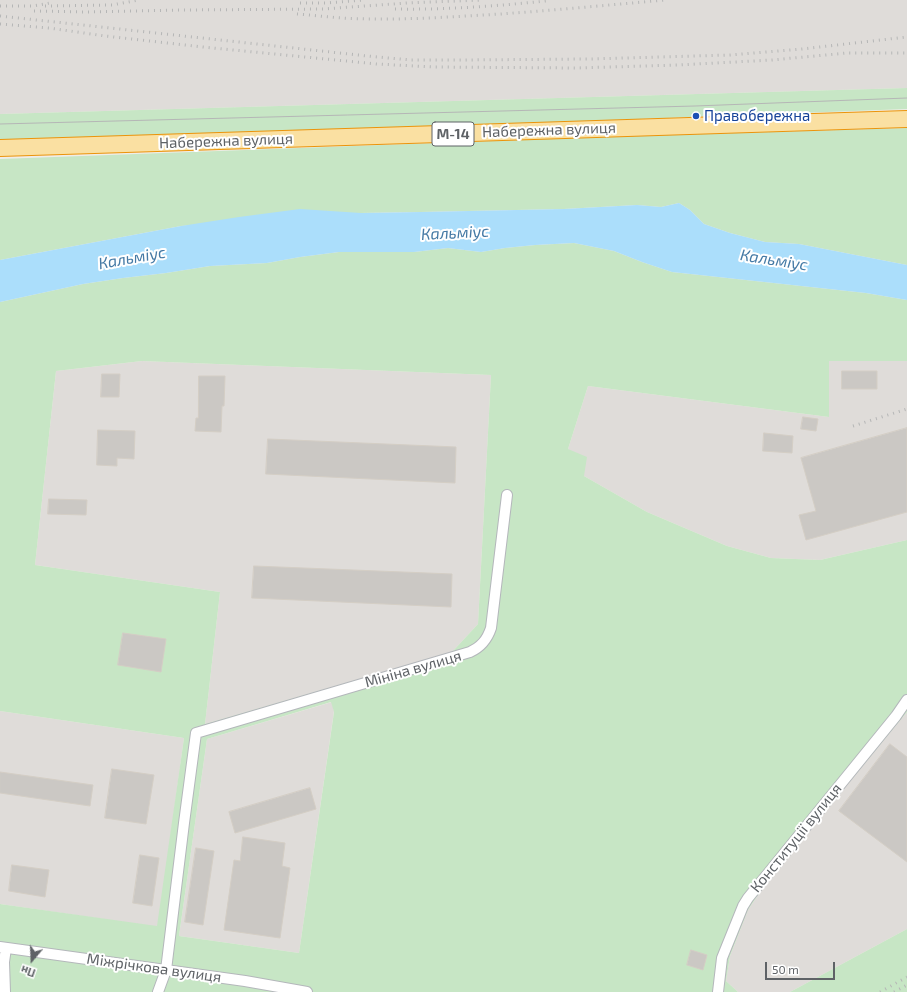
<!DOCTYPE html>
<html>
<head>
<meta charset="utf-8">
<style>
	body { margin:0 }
	#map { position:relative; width:907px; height:992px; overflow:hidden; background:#f0ede7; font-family:"Exo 2",sans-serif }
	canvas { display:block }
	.north { position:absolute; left:12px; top:940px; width:40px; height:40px; -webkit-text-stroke:3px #fff; paint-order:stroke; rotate:199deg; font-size:11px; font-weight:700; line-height:16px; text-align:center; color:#5e6266 }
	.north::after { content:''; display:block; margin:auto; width:14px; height:18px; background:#5e6266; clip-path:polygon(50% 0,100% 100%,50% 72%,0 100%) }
	.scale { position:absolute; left:765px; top:962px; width:70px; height:18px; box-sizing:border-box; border:2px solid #5e6266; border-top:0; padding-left:5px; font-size:12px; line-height:14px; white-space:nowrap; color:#5e6266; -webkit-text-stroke:3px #fff; paint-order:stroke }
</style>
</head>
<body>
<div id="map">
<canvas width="907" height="992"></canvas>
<div class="north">Пн</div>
<div class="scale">50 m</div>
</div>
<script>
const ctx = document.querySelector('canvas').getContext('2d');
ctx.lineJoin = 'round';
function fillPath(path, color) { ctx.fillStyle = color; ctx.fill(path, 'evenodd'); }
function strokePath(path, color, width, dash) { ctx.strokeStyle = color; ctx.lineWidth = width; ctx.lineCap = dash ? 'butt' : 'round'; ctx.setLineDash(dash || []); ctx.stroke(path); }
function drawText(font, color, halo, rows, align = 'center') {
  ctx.font = font + ' "Exo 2",sans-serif'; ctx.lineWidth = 4; ctx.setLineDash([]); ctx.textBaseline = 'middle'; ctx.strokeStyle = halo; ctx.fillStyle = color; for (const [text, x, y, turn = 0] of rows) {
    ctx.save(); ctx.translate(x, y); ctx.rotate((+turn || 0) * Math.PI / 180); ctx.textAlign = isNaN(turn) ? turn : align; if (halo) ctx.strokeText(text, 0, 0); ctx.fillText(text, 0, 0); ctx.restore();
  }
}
const industrial = new Path2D(`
	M0,0H907V88L0,114Z
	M142,361L491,375L478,624L452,652L205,724L220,592L35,565L56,371Z
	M829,361H907V540L820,560L771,558L727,546L647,512L584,476L568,449L588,386L829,417Z
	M332,702L334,711L299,953L179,936L207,739Z
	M0,711L184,738L158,927L0,904Z
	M907,712V929L790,992H738L726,981L730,956L748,910L764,886Z`);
const green = new Path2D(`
	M907,88V109L587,121L0,140V114Z
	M907,128V265L799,244L765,242L730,233L704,224L690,210L679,203L661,207L637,205L564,209L421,212L361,213L181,226L0,260V159L599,137Z
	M574,243L614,251L642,262L672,272L866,293L907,300V361H829V417L588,386L568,449L587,457L584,476L647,512L727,546L771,558L820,560L907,540V712L764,886L748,910L730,956L726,981L738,992H0V904L157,926L184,738L0,711V302L83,284L123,278L166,273L210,266L267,263L300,257L339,252H414L448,248L481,252L505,248L535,245ZM142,361L491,375L478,624L452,652L205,724L220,592L35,565L56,371ZM331,702L334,712L299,953L179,936L207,739Z
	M907,929V992H790Z`);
const water = new Path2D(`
	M679,203L690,210L704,224L730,233L765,242L799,244L907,265V300L866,293L672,272L642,262L614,251L574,243L535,245L505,248L481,252L448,248L414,252H339L300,257L267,263L210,266L166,273L123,278L83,284L0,302V260L181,226L239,217L300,209L361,213L421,212L564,209L637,205L661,207Z`);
const building = new Path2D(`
	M842,371H877V389H842Z
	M102,374H120L119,397H101Z
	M199,376H225L224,406H222L221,432L195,431L196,418H198Z
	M803,417L818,419L816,431L801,429Z
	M907,428V512L806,540L799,515L816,511L801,458Z
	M98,430L135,431L134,459L117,458V466L97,465Z
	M764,433L793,436L792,453L763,451Z
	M268,439L456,447L455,483L266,474Z
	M49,499L87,500L86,515L48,514Z
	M254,566L452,574L451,607L252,598Z
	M123,633L166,639L161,672L118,665Z
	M890,744L907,757V862L839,811Z
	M112,769L154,775L146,824L105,818Z
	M0,772L93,785L90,806L0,793Z
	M310,788L316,809L235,833L229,812Z
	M243,837L285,843L282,866L290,868L280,938L224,930L234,860L240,861Z
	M196,848L214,851L203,925L185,922Z
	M140,855L159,858L152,906L133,903Z
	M12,865L49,870L45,897L9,891Z
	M691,950L707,955L703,970L687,965Z`);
const minor = new Path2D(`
	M0,947L245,981L307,992
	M5,992L4,962L6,948
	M158,992L166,970L184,823L196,733L470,652C481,647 487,640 491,628L507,495
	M718,992L722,958L743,906L748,898L896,716L907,700`);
const trunk = new Path2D(`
	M0,148L534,131L907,119`);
const tram = new Path2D(`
	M0,124L695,106L907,98`);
const rail = new Path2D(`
	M300,3H326L364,0
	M0,6H33L50,3
	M45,6L112,5L139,0
	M395,9C446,10 496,6 546,1
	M34,11L88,12L182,10L323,9L407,3L482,0
	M297,14C312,15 327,17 342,18C395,21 448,17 501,14C555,10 610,5 665,0
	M0,16L367,56L411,60H459L590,59L730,55L802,49L907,37
	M0,24L49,28L105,36L203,47L377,64L434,67L576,68L678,65L772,60L847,53H907
	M853,426L907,409
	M880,992L907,977
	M894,992L907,985`);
const markers = [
	[696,116,4,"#1a4fb4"]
];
const shields = [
	[453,134,42]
];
const shieldNames = [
	["М-14",453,134]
];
const transitNames = [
	["Правобережна",704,116]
];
const streetNames = [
	["Набережна вулиця",549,130,-2],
	["Набережна вулиця",226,141,-2],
	["Мініна вулиця",413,669,-16],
	["Конституції вулиця",796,838,-51],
	["Міжрічкова вулиця",154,968,8]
];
const waterNames = [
	["Кальміус",455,233,-3],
	["Кальміус",132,258,-10],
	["Кальміус",774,260,9]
];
fillPath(industrial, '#dfdcd9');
fillPath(green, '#c7e6c5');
fillPath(water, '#abdefb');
fillPath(building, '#cbc8c4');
strokePath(building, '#d4cec5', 1);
strokePath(minor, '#b4b7bb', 12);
strokePath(trunk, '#eb940b', 18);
strokePath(minor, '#fff', 10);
strokePath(trunk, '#fae0a2', 16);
strokePath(tram, '#b5b6b6', 1);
strokePath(rail, '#b5b6b6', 3, [1, 5]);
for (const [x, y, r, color] of markers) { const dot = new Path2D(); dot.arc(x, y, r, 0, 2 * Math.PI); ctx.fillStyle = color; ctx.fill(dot); strokePath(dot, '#fff', 1.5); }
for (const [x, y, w] of shields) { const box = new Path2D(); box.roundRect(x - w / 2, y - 12, w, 24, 3); ctx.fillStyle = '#fff'; ctx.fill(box); strokePath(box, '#5e6266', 1); }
drawText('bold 14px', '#5e6266', null, shieldNames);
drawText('15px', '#164399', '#fff', transitNames, 'left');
drawText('15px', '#5e6266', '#fff', streetNames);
drawText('italic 16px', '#457aa5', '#fff', waterNames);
</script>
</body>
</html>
